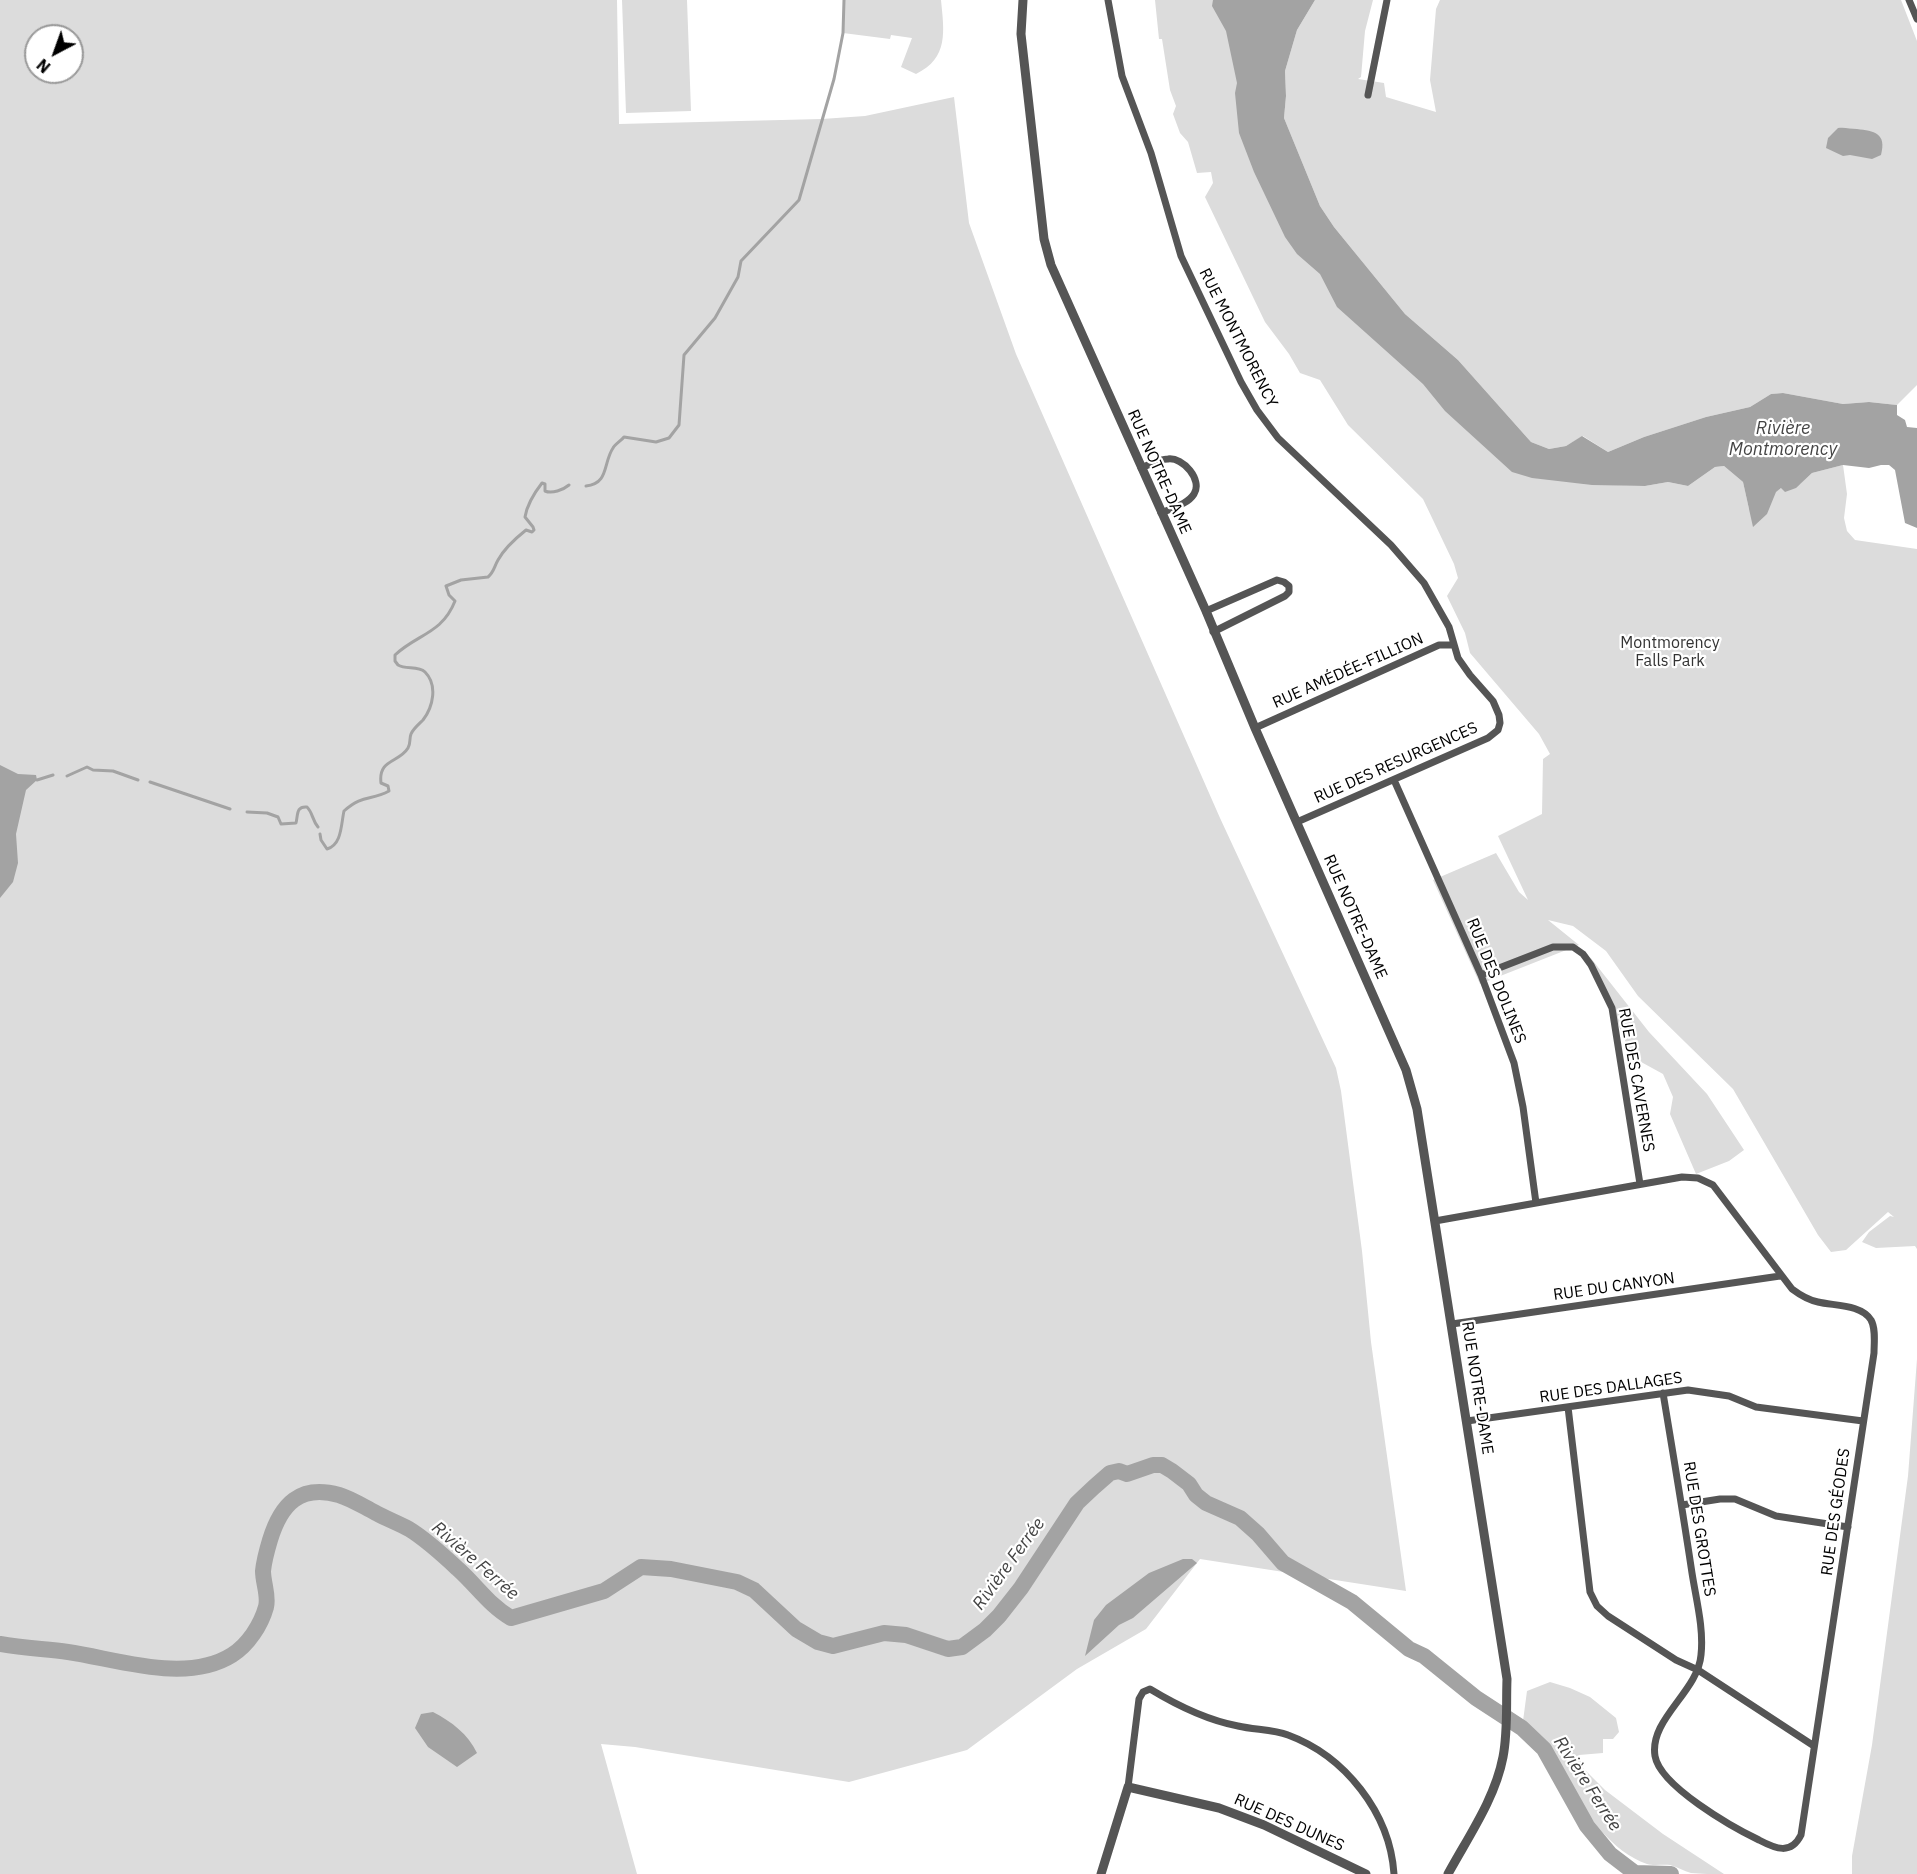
<!DOCTYPE html>
<html>
<head>
<meta charset="utf-8">
<style>
	body { margin:0 }
	#map { position:relative; width:1917px; height:1874px; overflow:hidden; background:#fff; font-family:"IBM Plex Sans",sans-serif }
	canvas { display:block }
	.north { position:absolute; left:24px; top:24px; width:60px; height:60px; box-sizing:border-box; background:#fff; border:2px solid #999; border-radius:50%; rotate:221deg; font-size:16px; font-weight:700; line-height:24px; text-align:center; color:#000 }
	.north::after { content:''; display:block; margin:auto; width:21px; height:27px; background:#000; clip-path:polygon(50% 0,100% 100%,50% 72%,0 100%) }
</style>
</head>
<body>
<div id="map">
<canvas width="1917" height="1874"></canvas>
<div class="north">N</div>
</div>
<script>
const ctx = document.querySelector('canvas').getContext('2d');
ctx.lineJoin = 'round';
function fillPath(path, color) { ctx.fillStyle = color; ctx.fill(path, 'evenodd'); }
function strokePath(path, color, width, dash) { ctx.strokeStyle = color; ctx.lineWidth = width; ctx.lineCap = dash ? 'butt' : 'round'; ctx.setLineDash(dash || []); ctx.stroke(path); }
function drawText(font, color, halo, rows, align = 'center') {
  ctx.font = font + ' "IBM Plex Sans",sans-serif'; ctx.lineWidth = 4.5; ctx.setLineDash([]); ctx.textBaseline = 'middle'; ctx.strokeStyle = halo; ctx.fillStyle = color; for (const [text, x, y, turn = 0] of rows) {
    ctx.save(); ctx.translate(x, y); ctx.rotate((+turn || 0) * Math.PI / 180); ctx.textAlign = isNaN(turn) ? turn : align; if (halo) ctx.strokeText(text, 0, 0); ctx.fillText(text, 0, 0); ctx.restore();
  }
}
const green = new Path2D(`
	M0,0H617L619,124L822,119L865,116L954,97L969,223L1016,354L1220,818L1336,1068L1341,1091L1362,1251L1371,1342L1406,1591L1200,1559L1146,1629L1077,1669L967,1750L849,1782L635,1747L601,1744L637,1874H0ZM36,36H72V72H36Z
	M622,0H687L691,111L626,113Z
	M844,0H941C944,31 949,58 916,74L901,67L912,38L891,35L890,39L843,33Z
	M1155,0H1225L1341,293L1584,484L1645,486L1668,482L1688,486L1715,467L1724,466L1743,482L1749,509L1781,488L1800,484L1812,473L1843,465L1847,494L1844,518L1847,531L1855,540L1917,549V1249L1915,1246L1876,1248L1862,1242L1869,1232L1890,1216L1894,1217L1888,1212L1846,1250L1831,1252L1818,1235L1733,1089L1638,996L1606,951L1573,926L1548,920L1579,945L1480,984L1433,880L1496,853L1519,892L1528,900L1498,836L1542,814L1543,759L1550,754L1539,734L1470,653L1465,633L1447,596L1458,578L1454,564L1423,499L1348,425L1320,380L1300,373L1289,354L1265,322L1205,197L1213,183L1211,172L1197,173L1188,142L1180,133L1173,114L1176,106L1170,90L1162,39H1159Z
	M1315,0H1373L1365,31L1361,77L1358,79L1384,83L1386,97L1436,112L1430,80L1436,9L1440,0H1901L1917,41V385L1897,405L1869,402L1843,404L1783,393L1771,394L1750,407L1706,417L1644,437L1608,452L1583,436L1566,446L1549,449L1531,442L1458,360L1405,314L1334,227L1320,206L1284,118L1286,96L1285,71L1297,30Z
	M1590,957L1649,1032L1707,1094L1744,1150L1729,1161L1696,1174L1670,1114L1673,1097L1663,1074L1632,1057Z
	M1917,1359V1874H1852V1856L1872,1745L1908,1476Z
	M1550,1682L1570,1688L1590,1697L1616,1718L1619,1732L1613,1739H1603V1753L1579,1755L1583,1768L1605,1790L1663,1834L1724,1874C1713,1874 1701,1874 1691,1873C1684,1871 1677,1867 1670,1865C1663,1864 1654,1866 1647,1864C1612,1852 1586,1814 1568,1783C1554,1757 1548,1740 1523,1721L1527,1691Z`);
const water = new Path2D(`
	M1213,0H1315L1297,30L1285,71L1286,96L1284,118L1320,206L1334,227L1405,314L1458,360L1531,442L1549,449L1566,446L1582,436L1608,452L1644,437L1706,417L1750,407L1771,394L1783,393L1843,404L1869,402L1897,405V415L1905,420L1907,427L1917,428V528L1905,523L1895,470L1889,465H1881L1869,468L1843,465L1812,473L1796,488L1785,492L1781,488L1776,492L1767,514L1753,527L1743,482L1724,466L1715,467L1688,486L1668,482L1645,486L1592,485L1532,478L1512,472L1445,411L1423,384L1337,307L1320,274L1297,254L1285,237L1254,172L1239,133L1235,93L1237,83L1226,31L1212,6Z
	M1838,128C1845,127 1850,129 1857,129C1874,131 1887,133 1881,155L1872,159L1850,155L1843,156L1826,148L1828,138Z
	M0,765L18,774L36,775L37,780L26,790L16,834L18,863L13,882L0,898Z
	M1183,1559H1192L1197,1563L1133,1618L1119,1625L1085,1656L1094,1620L1106,1605L1149,1573Z
	M433,1712C452,1722 468,1734 477,1753L457,1767L428,1747L415,1728L421,1714Z`);
const stream = new Path2D(`
	M586,486C609,484 603,463 613,448C615,444 621,441 624,437L656,442L669,438L679,425L684,355L715,318L738,277L741,261L799,200L834,79L843,33L844,0
	M67,776L87,767L93,770L113,771L138,780
	M37,780L53,775
	M150,782L230,809
	M247,812L267,813L278,817L281,824L296,823C298,815 296,806 307,807C313,813 312,820 318,827
	M320,834L321,840L327,849C342,845 341,824 344,811C363,794 371,801 389,791L388,786L381,783C378,759 399,763 408,748C411,743 409,739 411,734C413,729 419,724 423,720C433,707 438,685 425,672C418,665 406,670 398,665L395,661V655C417,634 442,634 455,601L449,595L446,586L461,580L488,577C494,572 494,567 498,560C504,549 516,538 526,530L532,532L534,530L533,527L525,517C527,505 535,492 542,483L545,484V491C552,494 563,490 569,485`);
const river = new Path2D(`
	M0,1644C23,1648 45,1649 68,1652C117,1659 186,1684 232,1655C248,1645 261,1625 266,1607C269,1596 263,1583 263,1571C264,1561 267,1550 270,1540C281,1504 300,1484 339,1495C352,1499 364,1507 376,1513C387,1519 398,1523 409,1529C427,1540 443,1555 458,1569C476,1585 490,1606 511,1618L604,1591L641,1567L671,1569L737,1582L754,1590L796,1629L818,1642L833,1646L884,1633L906,1635L948,1649L962,1647L985,1630L999,1616L1021,1588L1077,1503L1094,1487L1110,1473L1119,1471L1127,1474L1153,1465H1162L1172,1471L1189,1484L1196,1495L1206,1503L1240,1518L1258,1534L1283,1563L1352,1602L1409,1649L1424,1656L1476,1698L1522,1728L1544,1749L1587,1826L1610,1854L1635,1873L1671,1874`);
const minor = new Path2D(`
	M1108,0L1122,76L1151,153L1181,256L1241,382L1257,410L1278,438L1391,545L1424,583L1449,627L1458,658L1470,675L1493,701L1499,715L1500,723L1498,730L1488,738L1297,822
	M1909,0L1917,19
	M1368,95L1387,0
	M1141,468C1149,465 1159,459 1168,459C1183,457 1203,480 1194,494C1187,505 1171,508 1161,513
	M1206,611L1277,580L1284,582L1289,586V592L1285,596L1213,632
	M1255,728L1439,645H1454
	M1394,780L1481,975L1514,1063L1523,1107L1536,1203
	M1481,975L1553,947H1573L1583,954L1591,965L1612,1008L1640,1184
	M1435,1221L1682,1177L1698,1178L1713,1185L1792,1289C1800,1295 1808,1300 1818,1302C1834,1306 1861,1304 1871,1320C1876,1329 1874,1343 1874,1353L1801,1835C1791,1855 1776,1849 1759,1840C1732,1827 1660,1786 1655,1756C1649,1719 1698,1692 1701,1655C1704,1628 1696,1599 1692,1573C1683,1513 1673,1453 1663,1393
	M1452,1324L1780,1276
	M1568,1407L1590,1592L1597,1606L1608,1616L1676,1660L1698,1670L1814,1746
	M1467,1421L1688,1390L1729,1396L1756,1407L1863,1421
	M1682,1505L1720,1499H1735L1776,1516L1848,1527
	M1128,1787L1139,1699L1143,1692L1150,1689C1178,1706 1206,1720 1238,1726C1254,1730 1273,1729 1288,1735C1345,1756 1390,1813 1394,1874`);
const tertiary = new Path2D(`
	M1023,0L1021,34L1044,239L1051,265L1206,611L1255,728L1406,1070L1417,1109L1507,1679C1506,1705 1508,1732 1503,1757C1495,1799 1468,1837 1448,1874
	M1101,1874L1128,1787L1219,1808L1264,1825L1366,1874`);
const streetNames = [
	["RUE MONTMORENCY",1238,338,63],
	["RUE NOTRE-DAME",1159,472,66],
	["RUE AMÉDÉE-FILLION",1348,671,-24],
	["RUE DES RESURGENCES",1396,763,-24],
	["RUE NOTRE-DAME",1355,917,66],
	["RUE DES DOLINES",1496,981,68],
	["RUE DES CAVERNES",1636,1080,80],
	["RUE DU CANYON",1614,1287,-8],
	["RUE NOTRE-DAME",1477,1388,81],
	["RUE DES DALLAGES",1611,1388,-8],
	["RUE DES GÉODES",1836,1512,-82],
	["RUE DES GROTTES",1699,1529,81],
	["RUE DES DUNES",1289,1823,24]
];
const parkNames = [
	["Montmorency",1670,643],
	["Falls Park",1670,661]
];
const waterNames = [
	["Rivière",1783,429],
	["Montmorency",1783,450],
	["Rivière Ferrée",475,1561,41],
	["Rivière Ferrée",1009,1564,-54],
	["Rivière Ferrée",1587,1784,57]
];
fillPath(green, '#dcdcdc');
fillPath(water, '#a3a3a3');
strokePath(stream, '#a3a3a3', 3);
strokePath(river, '#a3a3a3', 16);
strokePath(minor, '#555', 7);
strokePath(tertiary, '#555', 9);
drawText('16px', '#000', '#fff', streetNames);
drawText('16px', '#333', '#fff', parkNames);
drawText('italic 18px', '#444', '#fff', waterNames);
</script>
</body>
</html>
